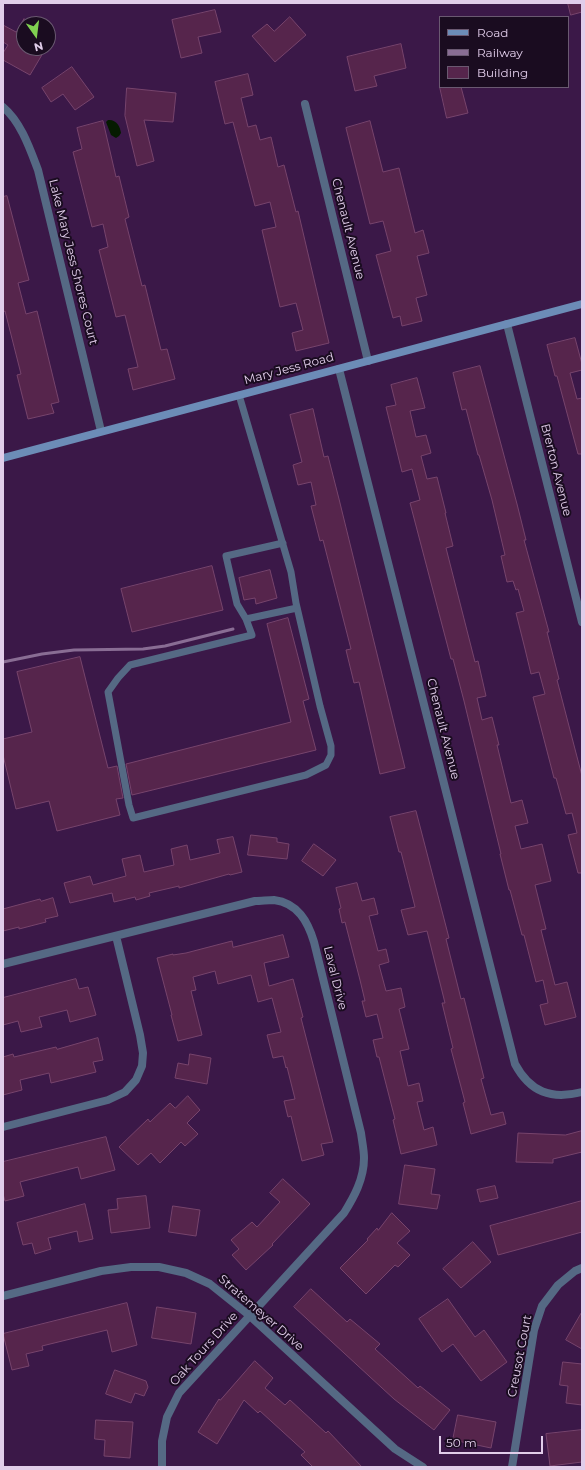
<!DOCTYPE html>
<html>
<head>
<meta charset="utf-8">
<style>
	body { margin:0 }
	#map { position:relative; width:585px; height:1470px; overflow:hidden; background:#3b1848; font-family:Montserrat,sans-serif }
	canvas { display:block }
	.frame { position:absolute; inset:0; border:4px solid #e1cdea; pointer-events:none }
	.legend { position:absolute; left:439px; top:16px; width:130px; height:72px; box-sizing:border-box; background:#1a0c20; border:1px solid #6a5971; margin:0; padding:5px 7px; list-style:none; font-size:12px; color:#e1cdea }
	.legend li { display:flex; align-items:center; gap:8px; height:20px }
	.legend b { width:20px; border:1px solid #6a5971 }
	.north { position:absolute; left:16px; top:16px; width:40px; height:40px; box-sizing:border-box; background:#1a0c20; border:1px solid #6a5971; border-radius:50%; rotate:166deg; font-size:11px; font-weight:700; line-height:16px; text-align:center; color:#e1cdea }
	.north::after { content:''; display:block; margin:auto; width:14px; height:18px; background:#80d051; clip-path:polygon(50% 0,100% 100%,50% 72%,0 100%) }
	.scale { position:absolute; left:439px; top:1436px; width:104px; height:18px; box-sizing:border-box; border:2px solid #e1cdea; border-top:0; padding-left:5px; font-size:12px; line-height:14px; white-space:nowrap; color:#e1cdea; -webkit-text-stroke:3px #1a0c20; paint-order:stroke }
</style>
</head>
<body>
<div id="map">
<canvas width="585" height="1470"></canvas>
<div class="frame"></div>
<ul class="legend">
<li><b style="height:5px;background:#6c8cb7"></b>Road</li>
<li><b style="height:5px;background:#896d94"></b>Railway</li>
<li><b style="height:11px;background:#56254c"></b>Building</li>
</ul>
<div class="north">N</div>
<div class="scale">50 m</div>
</div>
<script>
const ctx = document.querySelector('canvas').getContext('2d');
ctx.lineJoin = 'round';
function fillPath(path, color) { ctx.fillStyle = color; ctx.fill(path, 'evenodd'); }
function strokePath(path, color, width, dash) { ctx.strokeStyle = color; ctx.lineWidth = width; ctx.lineCap = dash ? 'butt' : 'round'; ctx.setLineDash(dash || []); ctx.stroke(path); }
function drawText(font, color, halo, rows, align = 'center') {
  ctx.font = font + ' Montserrat,sans-serif'; ctx.lineWidth = 4; ctx.setLineDash([]); ctx.textBaseline = 'middle'; ctx.strokeStyle = halo; ctx.fillStyle = color; for (const [text, x, y, turn = 0] of rows) {
    ctx.save(); ctx.translate(x, y); ctx.rotate((+turn || 0) * Math.PI / 180); ctx.textAlign = isNaN(turn) ? turn : align; if (halo) ctx.strokeText(text, 0, 0); ctx.fillText(text, 0, 0); ctx.restore();
  }
}
const water = new Path2D(`
	M108,120C116,119 120,126 121,133L119,136L116,138L111,135L106,122Z`);
const building = new Path2D(`
	M568,3H582V12L571,15Z
	M215,10L221,32L198,37L202,53L181,58L172,20Z
	M290,17L306,35L275,62L252,36L267,24L274,31Z
	M24,19V48H46L30,75L3,60V53L8,45L3,42V25L16,32Z
	M401,44L406,68L374,76L377,86L355,91L347,57Z
	M72,67L94,97L75,110L63,94L51,102L42,88Z
	M248,74L253,95L241,98L248,127L256,125L260,140L271,137L278,167L284,165L296,212L298,211L329,343L296,351L292,333L303,330L296,303L280,307L262,230L276,227L270,202L255,206L233,122L225,124L215,82Z
	M440,87H461L468,113L447,118Z
	M127,88L176,93L173,122L144,120L154,161L137,166L125,116Z
	M103,121L116,177L119,176L129,217L125,219L142,286L145,285L161,350L167,349L175,379L133,390L128,369L138,367L125,315L116,317L99,250L108,247L103,224L92,227L73,152L82,149L77,128Z
	M370,121L383,172L399,168L415,233L423,230L429,253L417,256L427,295L416,298L422,321L402,326L400,316L393,318L376,255L391,251L383,221L370,224L346,128Z
	M7,196L29,280L18,283L26,314L37,311L59,402L51,404L54,413L28,419L17,375L21,374L5,311L3,312V197Z
	M575,338L582,364V370L570,373L577,399L582,398V454H578L557,376H555L547,345Z
	M480,366L517,504L526,540H524L549,632H547L559,679L557,680L582,776V873H578L568,835L577,833L572,813L566,814L556,778H554L533,697L545,694L539,672L531,674L525,649L516,613L524,611L518,589L516,590L513,581L507,582L501,556L505,555L492,500L479,455H478L466,409L462,410L453,373Z
	M417,378L425,408L410,411L416,437L426,435L431,453L421,456L427,479L437,477L446,513H445L453,546L446,548L475,662L478,661L486,696L477,698L482,720L492,717L499,745H497L511,803L522,800L528,823L515,826L521,849L542,844L551,881L535,885L546,929L541,930L555,985L567,982L576,1017L545,1025L540,1005L548,1003L543,980L536,982L524,935H522L510,890H509L500,854H501L464,701L453,659H451L410,503L420,500L412,469L402,472L386,407L396,405L391,385Z
	M313,409L324,457L328,456L339,499L405,768L380,774L359,682L354,683L346,650L351,649L323,540L320,541L311,506L316,505L311,482L298,485L293,465L302,462L290,415Z
	M212,566L223,610L132,632L121,589Z
	M270,570L277,598L256,604L255,598L244,600L239,578Z
	M288,618L309,699L303,701L316,750L132,795L126,764L291,722L267,624Z
	M80,657L108,768L117,766L123,798L116,799L120,815L57,831L49,801L16,809L3,755V739L32,732L17,672Z
	M416,811L449,938L446,939L461,999L464,998L484,1078L481,1079L491,1115L503,1112L506,1124L471,1134L463,1103L465,1102L451,1049L453,1048L442,1003H445L427,931L408,935L401,910L415,907L401,852H399L390,817Z
	M251,835L277,838V842L289,844L287,859L248,855Z
	M233,837L242,872L230,875L229,874L179,888V886L149,893L150,896L136,900L135,897L114,902L112,893L70,903L64,883L90,876L93,885L126,876L122,859L140,855L144,872L174,865L171,849L187,845L190,860L220,853L217,840Z
	M314,844L336,860L323,876L302,861Z
	M357,883L362,901L374,898L378,914L369,916L378,951L386,949L389,962L379,965L386,991L401,988L405,1007L399,1009L409,1049L400,1051L408,1086L419,1083L423,1101L417,1102L424,1130L433,1127L437,1145L401,1154L393,1120L395,1119L379,1057H377L373,1040L383,1038L377,1014L366,1017L362,1001H365L360,980L345,922L342,923L339,909L341,908L336,888Z
	M53,898L58,916L45,919L46,922L19,929V927L3,931V909L40,899L41,901Z
	M283,935L289,957L264,963L269,986L293,979L303,1017L301,1018L333,1142L321,1144L324,1155L302,1161L291,1116L288,1117L284,1101L295,1099L287,1067L286,1068L283,1056L273,1058L267,1035L281,1032L272,998L258,1002L251,975L218,984L215,971L193,977L196,990L191,991L202,1035L178,1041L171,1015H172L157,958L173,954V955L186,953L232,941L233,947Z
	M76,979L79,989L88,987L96,1015L70,1022L67,1010L39,1017L42,1027L21,1032L18,1021L3,1025V998Z
	M98,1038L103,1060L93,1062L96,1072L51,1083L49,1073L20,1080L22,1090L3,1095V1057L13,1054L14,1057L56,1047L57,1049Z
	M190,1054L211,1058L207,1084L175,1078L178,1063L188,1065Z
	M188,1096L200,1110L187,1123L198,1134L185,1146L181,1142L160,1163L151,1153L138,1165L119,1147L148,1119L150,1122L170,1103L175,1108Z
	M582,1131V1152L553,1159V1163L516,1162L518,1133L565,1135Z
	M106,1137L115,1170L81,1179L78,1167L20,1182L24,1196L5,1201L3,1194V1162Z
	M405,1165L435,1169L431,1194L440,1195L437,1209L399,1204Z
	M283,1179L310,1204L272,1244L273,1245L246,1270L232,1255L239,1249L231,1240L252,1222L257,1227L280,1202L270,1193Z
	M495,1186L498,1198L480,1202L477,1190Z
	M146,1196L150,1228L111,1233L108,1210L118,1209L117,1199Z
	M582,1201V1232L498,1255L490,1226Z
	M85,1204L93,1239L79,1242L77,1231L48,1238L51,1249L35,1254L32,1243L23,1245L17,1223Z
	M173,1206L200,1210L196,1236L169,1232Z
	M392,1213L410,1231L397,1243L410,1255L398,1267L395,1265L366,1294L340,1268L368,1240L367,1239L377,1228L378,1230Z
	M473,1242L491,1262L461,1288L443,1269Z
	M311,1289L347,1322L350,1319L380,1344L375,1349L418,1388L420,1386L450,1410L434,1430L394,1399L294,1307Z
	M448,1299L475,1337L484,1330L507,1362L481,1381L453,1344L442,1352L419,1319Z
	M127,1303L137,1345L112,1352L107,1330L42,1346L43,1350L26,1354L29,1366L12,1370L3,1334Z
	M157,1307L196,1313L191,1344L152,1338Z
	M582,1312V1349L566,1340Z
	M255,1361L273,1378L265,1388L285,1405L290,1400L326,1433L328,1431L362,1467H313L301,1455L305,1452L260,1411L258,1413L244,1400L217,1444L198,1432L219,1399L220,1400Z
	M563,1362L582,1364V1405L566,1403L568,1386L560,1385Z
	M115,1370L146,1381L148,1387L144,1396L135,1393L131,1403L106,1394Z
	M458,1415L496,1422L491,1448L453,1440Z
	M96,1420L133,1422L130,1458L104,1456L105,1440L95,1439Z
	M582,1430V1462L550,1466L546,1434Z`);
const lane = new Path2D(`
	M239,395L291,572L296,603L320,706L331,746V755L326,765L306,775L133,818L129,805L108,692L118,678L130,665L252,635L246,619L237,604L226,556L283,543
	M246,619L297,608`);
const street = new Path2D(`
	M305,104L368,361
	M3,107C21,122 30,149 38,170L101,431
	M507,324L582,622
	M339,369L515,1064C530,1092 551,1100 582,1092
	M3,964L255,901C261,901 268,900 274,900C298,903 308,922 314,942L361,1133C362,1141 364,1150 364,1158C364,1179 354,1197 344,1213L179,1393L167,1417L162,1441V1467
	M3,1127L108,1100L125,1092L136,1080L142,1066L143,1053L140,1035L116,936
	M3,1296L101,1271L131,1267H159L186,1273L210,1284L250,1316L395,1449L423,1467
	M512,1467L534,1330L542,1306L558,1285L575,1271L582,1268`);
const secondary = new Path2D(`
	M3,458L582,304`);
const rail = new Path2D(`
	M3,662L42,654L74,650L143,649L165,646L233,629`);
const streetNames = [
	["Chenault Avenue",348,229,76],
	["Lake Mary Jess Shores Court",73,262,76],
	["Mary Jess Road",289,369,-15],
	["Brerton Avenue",556,470,76],
	["Chenault Avenue",443,729,76],
	["Laval Drive",335,978,76],
	["Stratemeyer Drive",261,1313,41],
	["Oak Tours Drive",204,1349,-48],
	["Creusot Court",520,1356,-79]
];
fillPath(water, '#051b00');
fillPath(building, '#56254c');
strokePath(building, '#77446c', 1);
strokePath(lane, '#556984', 7);
strokePath(street, '#556984', 8);
strokePath(secondary, '#6c8cb7', 8);
strokePath(rail, '#896d94', 3);
drawText('12px', '#e1cdea', '#1a0c20', streetNames);
</script>
</body>
</html>
